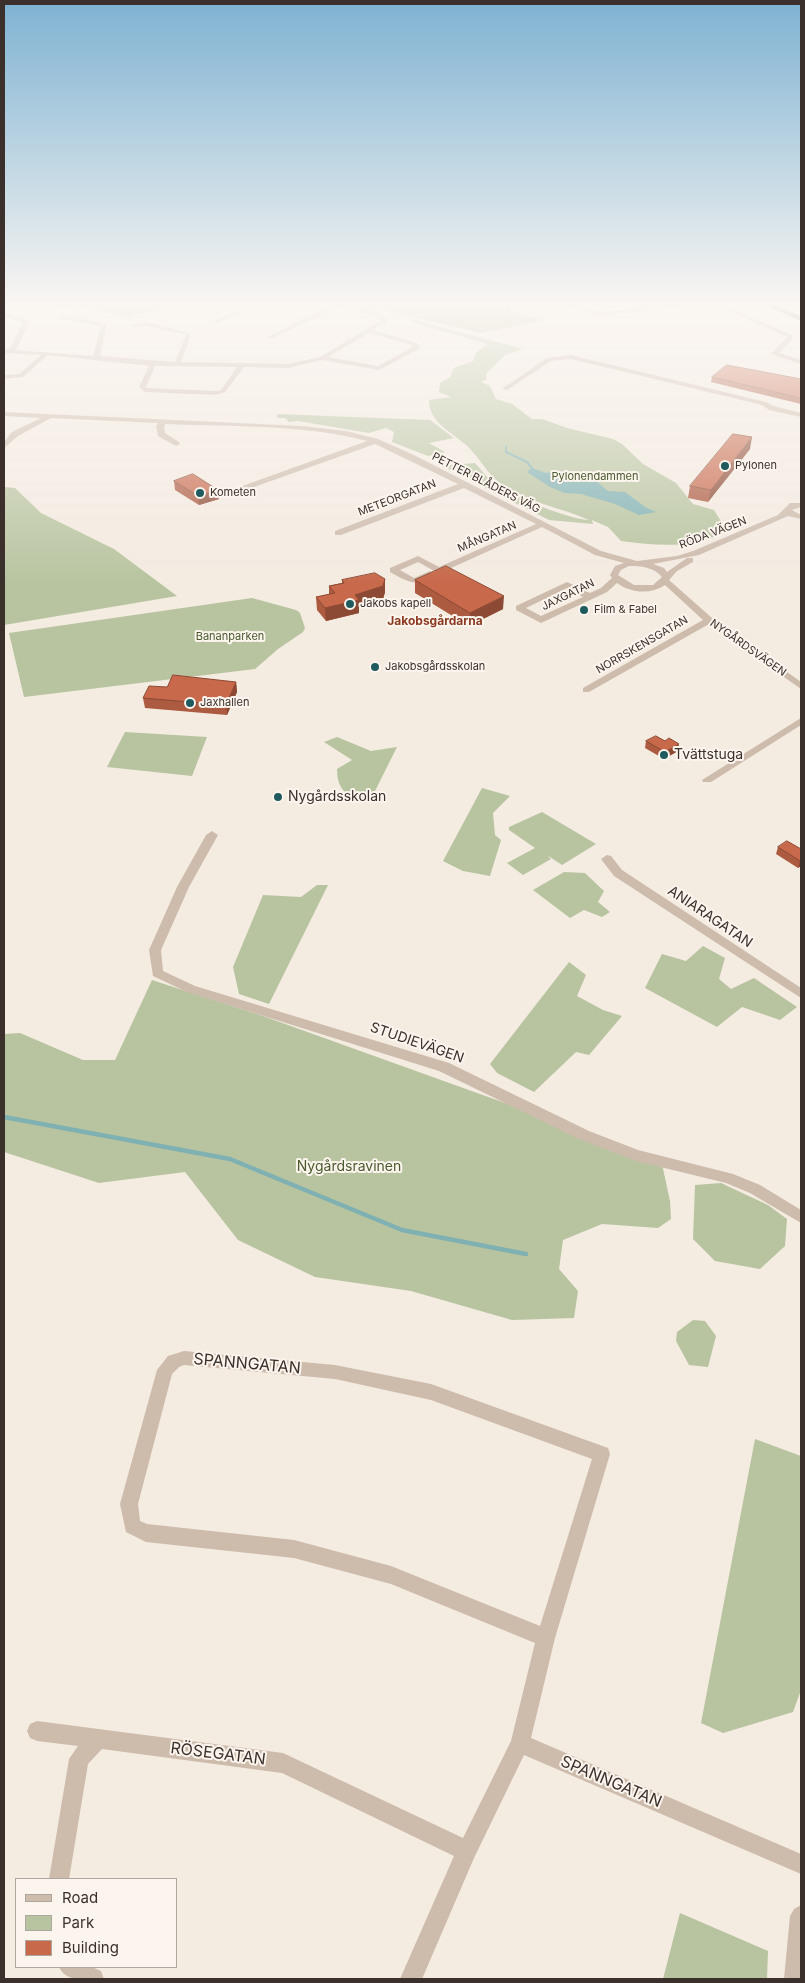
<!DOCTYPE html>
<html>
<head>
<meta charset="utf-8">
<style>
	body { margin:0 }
	#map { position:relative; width:805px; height:1983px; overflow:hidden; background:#f4ebe1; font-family:Inter,sans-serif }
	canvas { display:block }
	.frame { position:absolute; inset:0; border:5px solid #3b302b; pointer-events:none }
	.legend { position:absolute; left:15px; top:1878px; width:162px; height:90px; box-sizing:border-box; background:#fbf5ee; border:1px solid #aea6a0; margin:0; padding:6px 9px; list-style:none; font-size:15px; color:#3b302b }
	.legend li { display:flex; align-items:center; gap:10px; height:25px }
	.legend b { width:25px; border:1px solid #aea6a0 }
</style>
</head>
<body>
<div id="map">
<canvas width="805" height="1983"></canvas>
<div class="frame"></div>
<ul class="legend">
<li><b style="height:6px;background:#cdbbac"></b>Road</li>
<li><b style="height:14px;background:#b8c4a0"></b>Park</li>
<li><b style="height:14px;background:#c8694b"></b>Building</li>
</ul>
</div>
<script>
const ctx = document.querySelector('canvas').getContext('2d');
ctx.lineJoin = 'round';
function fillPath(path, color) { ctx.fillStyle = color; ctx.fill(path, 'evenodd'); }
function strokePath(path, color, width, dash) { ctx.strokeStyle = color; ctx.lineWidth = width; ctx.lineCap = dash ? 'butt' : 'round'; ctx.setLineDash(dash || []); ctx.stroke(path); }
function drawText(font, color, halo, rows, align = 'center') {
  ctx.font = font + ' Inter,sans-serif'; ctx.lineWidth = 4; ctx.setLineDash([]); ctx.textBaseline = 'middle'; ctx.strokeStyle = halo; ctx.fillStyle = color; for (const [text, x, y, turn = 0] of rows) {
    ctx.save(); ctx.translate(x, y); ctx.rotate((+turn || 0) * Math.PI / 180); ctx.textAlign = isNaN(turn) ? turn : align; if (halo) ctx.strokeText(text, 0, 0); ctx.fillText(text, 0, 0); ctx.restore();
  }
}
const green = new Path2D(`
	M52,305H152L162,308L128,317L76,306L53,307Z
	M360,305H508L510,310L545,320L481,333Z
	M415,320L523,349L505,355L486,374L487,379L481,382L490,386L496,399L512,404L532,419H542L567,428L613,439L622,444L643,464L676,483L693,504L714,510L727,531C692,549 660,546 621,541L608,527L592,520L593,524L549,520L481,486C470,475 455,473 441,466L475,463C481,469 487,478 494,483C516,497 563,518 589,520C560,507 528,503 501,484C486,473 479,456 466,445C450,431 429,422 429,400L451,397L439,392L440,383L450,377L454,368L473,361L476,353L487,344L411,322Z
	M277,414L430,420L454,438L429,443L445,452L428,456L392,442L394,432L386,428L369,433L298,421L289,422L285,418H277Z
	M4,487L15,488L41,513L114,549L177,596L4,625Z
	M252,598L296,610L300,613L305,628L303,632L278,649L255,669L24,697L9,633Z
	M125,732L207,737L192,776L107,767Z
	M337,737L371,751L397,747L369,803C349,797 337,792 337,769L352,760L324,742Z
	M482,788L510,796L493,813L495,835L501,840L490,876L463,871L443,861Z
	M542,812L596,844L562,865L547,855L551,859L523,875L507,863L535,848L509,830V827Z
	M564,872L585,873L604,891L598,902L610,912L602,917L584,910L570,918L533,890Z
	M317,885H328L269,1004L239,994L233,967L263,895L301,897Z
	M703,946L725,958L719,979L731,989L754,978L797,1007L780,1020L742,1007L717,1027L645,988L662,954L686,961Z
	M569,962L586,975L577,996L603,1010L622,1016L589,1055L576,1052L534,1092L497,1073L490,1064Z
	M152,980L263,1016L505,1103L616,1151L662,1164L670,1201L671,1219L658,1228L602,1224L563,1240L559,1269L578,1291L574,1318L512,1320L411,1291L315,1277L238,1240L185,1172L99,1183L4,1152V1034L20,1033L83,1060H115Z
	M721,1183L768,1205L787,1219L785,1246L760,1269L715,1261L693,1239L695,1185Z
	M693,1320L705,1321L716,1336L708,1367L689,1365L676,1341L677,1332Z
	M755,1439L801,1456V1690L793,1712L723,1733L701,1723Z
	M680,1913L768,1951L767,1979H663Z`);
const water = new Path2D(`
	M532,468L546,473L558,471L588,474L608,491L625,492L645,507L656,512L639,515L615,504L581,494L565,493L550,487L527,472Z`);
const streamFar1 = new Path2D(`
	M506,447V452L527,462L532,468`);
const stream = new Path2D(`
	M4,1117L230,1159L402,1230L526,1254`);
const minor = new Path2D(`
	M165,305H174L162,309V307Z
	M248,305H257L218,323L213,322Z
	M332,305C349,305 376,307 388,320L373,330L417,343L420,348L379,370L322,360L288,368L244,367L225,392L216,395L145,392L139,387L149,366L48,355L23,377L4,379V375L19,374L41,355L4,353V349H10L23,322L4,317V313L30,321L16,350L93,356L101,326L58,318L60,315L107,324L100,356L175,362L186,335L146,326L134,327L131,325L146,322L191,334L181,362L288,364L320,357L381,320L378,316L339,307L272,338L267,337ZM369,333L412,345L413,347L378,366L328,357ZM155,366L237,367L221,390L216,391L147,388L146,387Z
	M565,305H576L600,312L669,305H694L600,316Z
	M716,305H725L792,335L793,339L779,353L801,360V364L771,354L787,337Z
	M571,355L766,402L774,406L801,413V417L769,410L762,405L571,359L551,361L507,390L502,389L547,358Z
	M4,412L302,426L346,431L378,439L414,455L601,551L637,561L677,556L693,551L778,515L790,503H801V507L792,510L801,515V519L788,516L699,555L653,564L664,568L667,572L687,558H693V562L677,571L669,580L712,618L801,682V689L709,624L589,692H583V688L703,620L665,585C650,595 631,593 617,583L607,592L541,623L516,610V606L567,582L590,593L601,588L612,578L610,575L615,566L624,563L595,555L542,527L442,572H436L418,562L400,570L414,578L430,571L434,574C417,589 407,581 390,572V568L418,556L439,567L536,524L464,488L341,535H335V531L458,484L375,444L240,492L236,490L237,488L367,441C304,424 232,427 166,424L164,426L165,433L179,442L180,444L176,446L158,436L156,426L158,423L51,418L18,436L4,448V442L12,432L41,418L4,416ZM629,566C641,566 654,567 662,577L653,585H634L618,575L621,570ZM567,588L583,597L541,616L526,608Z
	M801,718V725L711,782H703L702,780Z
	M212,831L218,835L189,887L161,950L163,971L195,986L449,1063L589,1131L638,1150L733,1174L760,1185L801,1210V1223L750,1193L726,1183L636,1161L579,1139L439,1071L187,992L153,976L149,950L177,887L206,835Z
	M607,855L611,856L622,870L801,988V998L614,876L601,859Z
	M184,1351L335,1365L431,1384L608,1448L610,1454L555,1638L531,1738L801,1854V1874L524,1755L474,1858L422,1979H400L454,1856L282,1773L102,1749L88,1764L69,1879H49L69,1759L78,1746L37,1741L30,1738L27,1731L30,1724L37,1721L283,1753L463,1838L511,1741L535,1643L391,1584L294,1558L146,1542L126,1532L120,1504L157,1370L168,1356ZM184,1365L335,1379L431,1400L592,1459L540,1626L391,1566L294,1540L147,1524L140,1521L138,1504L172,1374L179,1367Z
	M801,1905V1979H784L790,1916L794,1909Z
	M59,1967H92L101,1971L104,1979C88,1980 66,1983 59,1967Z`);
const highway = new Path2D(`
	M765,305H775L801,316V321Z`);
const wall = new Path2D(`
	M712,377L801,379V404L711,382Z
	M750,449L708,502L688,498L690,486Z
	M174,481L219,499L199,505L175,490Z
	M342,580L385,592L383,599L359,607V613L326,621L317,610L316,597L329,594V586L342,583Z
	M415,580L503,609L469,626L415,593Z
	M236,682L237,692L227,715L145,708L143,698Z
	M646,741L678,751L664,759L645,748Z
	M778,847L801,849V866L798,868L776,854Z`);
const shadedWall = new Path2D(`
	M752,437L750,449L708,502L711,490Z
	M218,490L219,499L199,505L198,496Z
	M385,579V592L383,599L359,607V613L326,621L325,608L355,595Z
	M504,596L503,609L469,626L470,613Z
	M236,682L237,692L227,715L226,705Z
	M679,744L678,751L664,759L665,752Z
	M801,860V866L798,868L800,861Z`);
const building = new Path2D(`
	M727,365L801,379V398L712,377Z
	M733,434L752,437L711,490L690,486Z
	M193,474L218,490L198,496L174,481Z
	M446,566L504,596L470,613L415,580Z
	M375,573L385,579L383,586L355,595L359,600L325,608L316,597L335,593L329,586L344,583L342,580Z
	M173,675L236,682L226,705L143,698L149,686L167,687Z
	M656,736L665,741L669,738L679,744L665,752L646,741Z
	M787,841L801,849V860L800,861L778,847Z`);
const markers = [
	[725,466,5,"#1f5a5e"],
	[200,493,5,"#1f5a5e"],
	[350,604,5,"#1f5a5e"],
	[584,610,5,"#1f5a5e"],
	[375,667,5,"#1f5a5e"],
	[190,703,5,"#1f5a5e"],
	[664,755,5,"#1f5a5e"],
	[278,797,5,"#1f5a5e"]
];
const farPoinames = [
	["Pylonen",735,466],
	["Kometen",210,493],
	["Jakobs kapell",360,604],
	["Film & Fabel",594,610],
	["Jakobsgårdsskolan",385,667],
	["Jaxhallen",200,703]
];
const farParknames = [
	["Pylonendammen",595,477],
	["Bananparken",230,637]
];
const farStreetnames = [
	["PETTER BLÅDERS VÄG",486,483,27],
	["METEORGATAN",397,498,-21],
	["RÖDA VÄGEN",713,533,-21],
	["MÅNGATAN",487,537,-23],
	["JAXGATAN",568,595,-26],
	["NORRSKENSGATAN",642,645,-30],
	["NYGÅRDSVÄGEN",748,648,35]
];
const farNeighbourhoodnames = [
	["Jakobsgårdarna",435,621]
];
const poiNames = [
	["Tvättstuga",674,755],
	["Nygårdsskolan",288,797]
];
const streetNames = [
	["ANIARAGATAN",710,917,34],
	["STUDIEVÄGEN",417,1043,19]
];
const parkNames = [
	["Nygårdsravinen",349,1167]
];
const nearStreetnames = [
	["SPANNGATAN",247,1364,5],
	["RÖSEGATAN",218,1754,7],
	["SPANNGATAN",611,1782,23]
];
fillPath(green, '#b8c4a0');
fillPath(water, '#7fb0b2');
strokePath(streamFar1, '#7fb0b2', 2);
strokePath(stream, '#7fb0b2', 4.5);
fillPath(minor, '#cdbbac');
fillPath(highway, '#5c4a42');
fillPath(wall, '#ac5a40');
fillPath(shadedWall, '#8c4a34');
fillPath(building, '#c8694b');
strokePath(building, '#8c4a34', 1);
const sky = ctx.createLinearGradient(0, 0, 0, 583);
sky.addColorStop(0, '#7eb2d2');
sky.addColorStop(0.52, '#faf6f2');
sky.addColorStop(1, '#faf6f200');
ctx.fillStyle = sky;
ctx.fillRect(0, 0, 805, 583);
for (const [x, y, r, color] of markers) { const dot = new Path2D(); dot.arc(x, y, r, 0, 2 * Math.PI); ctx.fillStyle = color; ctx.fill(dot); strokePath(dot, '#fbf5ee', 2); }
drawText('11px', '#3b302b', '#fbf5ee', farPoinames, 'left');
drawText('11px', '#4a5a2e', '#fbf5ee', farParknames);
drawText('11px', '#3b302b', '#fbf5ee', farStreetnames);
drawText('bold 12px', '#8c3b22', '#fbf5ee', farNeighbourhoodnames);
drawText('14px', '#3b302b', '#fbf5ee', poiNames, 'left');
drawText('14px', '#3b302b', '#fbf5ee', streetNames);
drawText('14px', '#4a5a2e', '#fbf5ee', parkNames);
drawText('16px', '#3b302b', '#fbf5ee', nearStreetnames);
</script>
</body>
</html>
